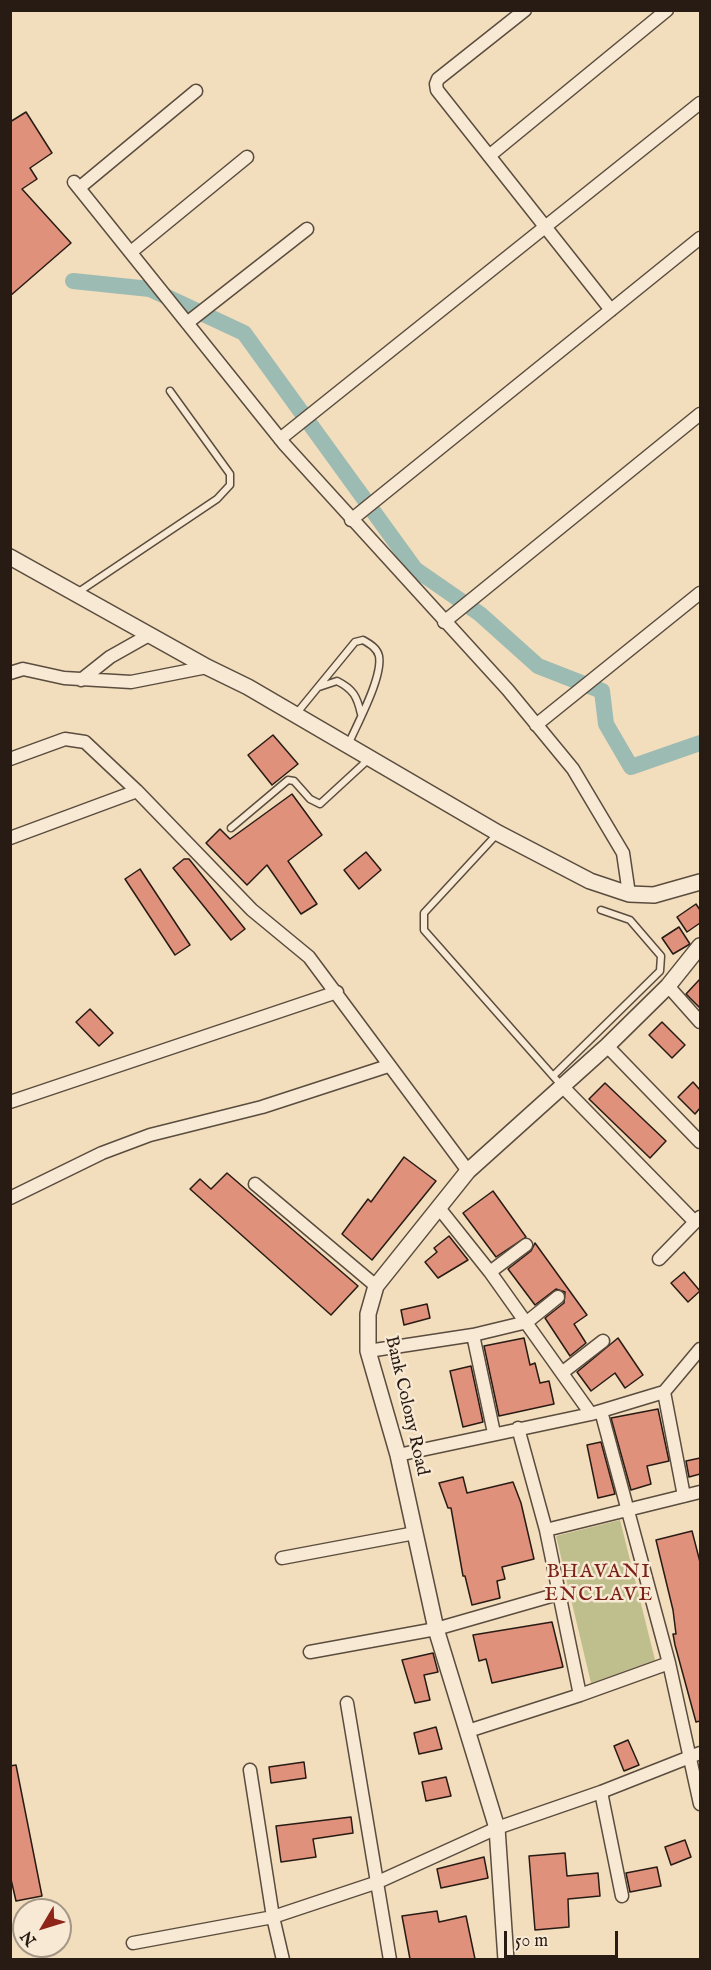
<!DOCTYPE html>
<html>
<head>
<meta charset="utf-8">
<style>
	body { margin:0 }
	#map { position:relative; width:711px; height:1970px; overflow:hidden; background:#f2ddbc; font-family:"IM FELL English",serif }
	canvas { display:block }
	.frame { position:absolute; inset:0; border:12px solid #281b14; pointer-events:none }
	.north { position:absolute; left:12px; top:1898px; width:60px; height:60px; box-sizing:border-box; background:#f7e9d3; border:2px solid #a49787; border-radius:50%; rotate:232deg; font-size:16px; font-weight:700; line-height:24px; text-align:center; color:#281b14 }
	.north::after { content:''; display:block; margin:auto; width:21px; height:27px; background:#8f2418; clip-path:polygon(50% 0,100% 100%,50% 72%,0 100%) }
	.scale { position:absolute; left:504px; top:1931px; width:114px; height:27px; box-sizing:border-box; border:3px solid #281b14; border-top:0; padding-left:8px; font-size:18px; line-height:21px; white-space:nowrap; color:#281b14; -webkit-text-stroke:4px #f7e9d3; paint-order:stroke }
</style>
</head>
<body>
<div id="map">
<canvas width="711" height="1970"></canvas>
<div class="frame"></div>
<div class="north">N</div>
<div class="scale">50 m</div>
</div>
<script>
const ctx = document.querySelector('canvas').getContext('2d');
ctx.lineJoin = 'round';
function fillPath(path, color) { ctx.fillStyle = color; ctx.fill(path, 'evenodd'); }
function strokePath(path, color, width, dash) { ctx.strokeStyle = color; ctx.lineWidth = width; ctx.lineCap = dash ? 'butt' : 'round'; ctx.setLineDash(dash || []); ctx.stroke(path); }
function drawText(font, color, halo, rows, align = 'center') {
  ctx.font = font + ' "IM FELL English",serif'; ctx.lineWidth = 5; ctx.setLineDash([]); ctx.textBaseline = 'middle'; ctx.strokeStyle = halo; ctx.fillStyle = color; for (const [text, x, y, turn = 0] of rows) {
    ctx.save(); ctx.translate(x, y); ctx.rotate((+turn || 0) * Math.PI / 180); ctx.textAlign = isNaN(turn) ? turn : align; if (halo) ctx.strokeText(text, 0, 0); ctx.fillText(text, 0, 0); ctx.restore();
  }
}
const green = new Path2D(`
	M620,1520L655,1660L591,1683L556,1536Z`);
const canal = new Path2D(`
	M73,281L150,289L244,333L415,569L480,614L538,666L602,691L606,724L631,767L700,743`);
const building = new Path2D(`
	M26,112L52,153L30,168L37,179L22,189L71,243L10,296V122Z
	M273,735L298,764L272,785L248,755Z
	M292,794L322,835L288,861L317,904L301,914L267,865L247,885L206,843L220,829L230,839Z
	M366,852L381,870L359,889L344,870Z
	M184,859H189L245,929L231,940L173,868Z
	M140,869L190,945L175,955L125,879Z
	M696,904L700,910V923L687,932L677,917Z
	M679,927L690,944L673,954L662,938Z
	M700,979V1008L686,994Z
	M90,1009L113,1033L99,1046L76,1022Z
	M662,1022L685,1045L672,1058L649,1035Z
	M693,1082L700,1090V1108L695,1114L678,1097Z
	M605,1083L666,1141L650,1158L589,1099Z
	M404,1157L436,1181L372,1260L342,1234L368,1199L371,1202Z
	M227,1173L358,1286L331,1315L190,1189L200,1179L211,1189Z
	M493,1191L526,1237L496,1257L463,1213Z
	M449,1236L468,1260L438,1278L425,1262L437,1252L434,1248Z
	M535,1243L587,1315L574,1324L586,1343L570,1356L545,1318L564,1303L565,1292L556,1289L535,1305L508,1269L531,1251Z
	M684,1272L700,1291L688,1302L671,1283Z
	M427,1304L430,1318L404,1325L401,1310Z
	M524,1338L530,1365L535,1363L540,1383L549,1381L554,1404L499,1416L484,1346Z
	M618,1338L643,1375L625,1388L615,1373L591,1391L577,1372Z
	M471,1366L483,1422L463,1427L450,1371Z
	M658,1409L669,1461L647,1466L651,1484L631,1490L611,1418Z
	M601,1442L615,1494L598,1498L587,1445Z
	M700,1458V1474L689,1477L686,1461Z
	M463,1477L467,1493L513,1482L521,1503L534,1559L502,1567L505,1579L497,1581L500,1598L472,1605L465,1576H463L451,1508H448L439,1483Z
	M692,1531L700,1562V1721L696,1722L675,1645L673,1634H676L673,1610L656,1540Z
	M552,1622L563,1667L492,1683L486,1659L479,1661L473,1635Z
	M433,1653L438,1672L424,1675L430,1700L415,1703L402,1660Z
	M436,1727L442,1749L419,1754L414,1733Z
	M628,1740L639,1765L624,1771L614,1746Z
	M304,1762L306,1778L271,1783L269,1767Z
	M16,1765L42,1896L16,1901L10,1875V1766Z
	M446,1777L451,1796L426,1801L422,1782Z
	M351,1817L353,1833L313,1839L316,1857L281,1862L276,1826Z
	M685,1840L691,1857L671,1865L665,1847Z
	M565,1853L567,1876L598,1873L600,1896L568,1899L569,1927L535,1930L529,1856Z
	M484,1857L488,1878L441,1888L437,1869Z
	M657,1867L661,1886L630,1892L626,1873Z
	M437,1911L439,1922L466,1916L475,1959H410L402,1916Z`);
const service = new Path2D(`
	M77,593L217,499L230,485V474L170,391
	M319,687L337,681C353,689 357,696 361,714
	M296,714L355,642L363,640C370,644 377,648 379,656C383,677 357,724 348,745
	M231,828L288,780L294,781L310,799L320,804L370,758
	M498,833L424,913V930L561,1085
	M553,1076L660,971L661,956L630,920L601,910`);
const minor = new Path2D(`
	M525,10L438,79L436,84L437,90L611,310
	M489,156L667,10
	M74,182L285,445L508,690L573,769L623,853L629,894
	M79,188L196,91
	M131,252L247,157
	M187,323L307,229
	M280,439L700,103
	M351,520L700,238
	M444,622L700,414
	M10,673L23,669L64,678L131,682L207,667
	M81,680L110,657L149,635
	M536,725L700,593
	M10,759L65,739L85,742L137,791L252,910L309,957L468,1171
	M10,838L137,791
	M668,986L700,1022
	M607,1046L700,1142
	M562,1086L695,1222
	M10,1102L337,992
	M255,1184L376,1286
	M10,1198L102,1153L150,1135L262,1107L388,1066
	M439,1208L490,1272L591,1414
	M659,1259L700,1217
	M490,1272L526,1245
	M473,1335L494,1433
	M368,1351L473,1335L527,1322L558,1297
	M563,1372L603,1341
	M664,1392L684,1496
	M601,1411L669,1663L700,1804
	M518,1428L546,1530L580,1695
	M398,1455L591,1414L664,1392L700,1349
	M546,1530L700,1492
	M282,1558L415,1533
	M310,1652L436,1629L558,1594
	M347,1703L390,1960
	M468,1731L580,1695L669,1663
	M601,1792L622,1896
	M133,1943L273,1917L250,1770
	M283,1960L273,1917L378,1882L497,1828L601,1792L700,1753`);
const tertiary = new Path2D(`
	M10,557L207,667L248,687L498,833L590,881L629,894L654,895L700,882
	M506,1960L497,1828L436,1629L398,1455L368,1351V1314L376,1286L468,1171L607,1046L668,986L700,946`);
const streetNames = [
	["Bank Colony Road",406,1406,77]
];
const neighbourhoodNames = [
	["BHAVANI",599,1573],
	["ENCLAVE",599,1596]
];
fillPath(green, '#bfbf8d');
strokePath(canal, '#9bbbb3', 16);
fillPath(building, '#df917c');
strokePath(building, '#281b14', 1.5);
strokePath(service, '#5a4c3e', 9);
strokePath(minor, '#5a4c3e', 15);
strokePath(tertiary, '#5a4c3e', 18);
strokePath(service, '#f7e9d3', 6);
strokePath(minor, '#f7e9d3', 12);
strokePath(tertiary, '#f7e9d3', 15);
drawText('18px', '#281b14', '#f7e9d3', streetNames);
ctx.letterSpacing = '1.5px';
drawText('20px', '#7a1f14', '#f7e9d3', neighbourhoodNames);
ctx.letterSpacing = '0px';
</script>
</body>
</html>
